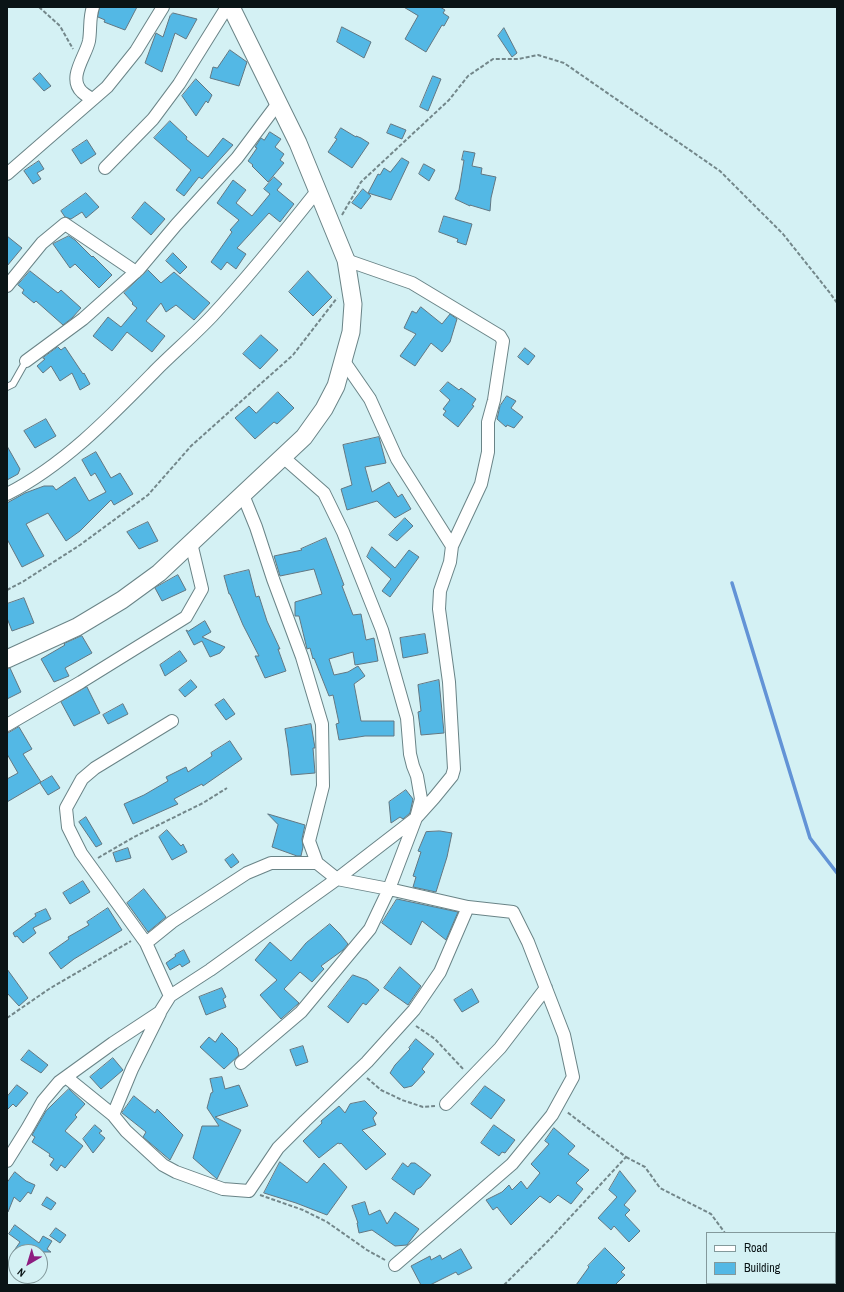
<!DOCTYPE html>
<html>
<head>
<meta charset="utf-8">
<style>
	body { margin:0 }
	#map { position:relative; width:844px; height:1292px; overflow:hidden; background:#d4f1f4; font-family:"Archivo Narrow",sans-serif }
	canvas { display:block }
	.frame { position:absolute; inset:0; border:8px solid #0a1416; pointer-events:none }
	.legend { position:absolute; left:706px; top:1232px; width:130px; height:52px; box-sizing:border-box; background:#d4f1f4; border:1px solid #83999b; margin:0; padding:5px 7px; list-style:none; font-size:12px; color:#0a1416 }
	.legend li { display:flex; align-items:center; gap:8px; height:20px }
	.legend b { width:20px; border:1px solid #83999b }
	.north { position:absolute; left:8px; top:1244px; width:40px; height:40px; box-sizing:border-box; background:#d4f1f4; border:1px solid #83999b; border-radius:50%; rotate:218deg; font-size:11px; font-weight:700; line-height:16px; text-align:center; color:#0a1416 }
	.north::after { content:''; display:block; margin:auto; width:14px; height:18px; background:#8d1d80; clip-path:polygon(50% 0,100% 100%,50% 72%,0 100%) }
</style>
</head>
<body>
<div id="map">
<canvas width="844" height="1292"></canvas>
<div class="frame"></div>
<ul class="legend">
<li><b style="height:5px;background:#fff"></b>Road</li>
<li><b style="height:11px;background:#53b8e5"></b>Building</li>
</ul>
<div class="north">N</div>
</div>
<script>
const ctx = document.querySelector('canvas').getContext('2d');
ctx.lineJoin = 'round';
function strokePath(path, color, width, dash) { ctx.strokeStyle = color; ctx.lineWidth = width; ctx.lineCap = dash ? 'butt' : 'round'; ctx.setLineDash(dash || []); ctx.stroke(path); }
function fillPath(path, color) { ctx.fillStyle = color; ctx.fill(path, 'evenodd'); }
const stream = new Path2D(`
	M732,583L810,838L837,873`);
const building = new Path2D(`
	M100,7H137L125,30L104,22L105,20L98,17Z
	M404,7H440L445,10L443,13L449,17L444,26L442,25L426,52L405,39L418,16Z
	M173,13L197,19L186,39L175,33L162,72L145,63L156,33L163,37L170,16Z
	M342,27L371,42L364,58L337,42Z
	M504,28L517,53L512,57L498,36Z
	M230,50L247,62L239,86L210,78L213,67L217,68Z
	M40,73L51,86L44,91L33,79Z
	M433,76L441,79L428,111L420,107Z
	M196,79L212,95L208,103L206,101L196,116L182,96Z
	M170,121L187,137L186,139L208,157L223,138L233,145L202,179L199,177L184,196L176,190L191,170L154,138Z
	M391,124L406,130L402,139L387,133Z
	M341,128L356,137V136L361,138L369,143L352,168L328,152L337,139L335,138Z
	M270,132L281,139L275,147L284,154L280,160L284,163L268,182L252,166L253,165L248,161L257,148L255,147L261,138L264,140Z
	M87,140L96,154L81,164L72,150Z
	M464,151L475,153L472,166L482,168L481,174L496,177L491,198L490,211L470,205V206L455,199L459,190L464,160H462Z
	M402,158L409,162L391,200L368,193L378,174L380,175L384,168L390,172Z
	M39,161L44,169L37,173L41,179L33,184L24,171Z
	M424,164L435,170L429,181L419,174Z
	M274,177L282,184L277,190L294,204L280,222L269,213L237,248L246,254L236,269L227,262L221,270L211,262L232,232L230,230L239,220L217,203L233,180L246,190L236,203L252,216L270,194L264,189Z
	M363,189L371,196L361,209L352,203Z
	M86,193L99,207L86,218L82,212L71,219L65,217L61,211Z
	M145,202L165,219L151,235L132,218Z
	M444,216L472,224L466,245L457,242L458,239L439,232Z
	M7,236L22,248L7,266Z
	M69,236L75,240L92,257L93,256L112,275L99,288L75,264L70,268L53,244Z
	M173,253L187,267L180,274L166,261Z
	M148,270L161,283L174,272L210,303L194,320L176,305L166,312L161,303L146,321L165,336L152,352L127,332L112,351L93,336L108,317L121,327L137,308L132,304L133,303L124,293Z
	M30,271L58,293L61,290L81,308L72,318L63,325L36,301L34,303L22,293L24,290L18,285Z
	M308,271L332,297L313,316L289,292Z
	M421,307L442,324L450,314L457,319L450,342L442,352L431,343L415,366L400,356L416,334L404,328L412,311L416,313Z
	M261,335L278,350L260,369L243,354Z
	M58,347L61,350L65,347L83,374L84,373L90,384L80,390L72,373L60,381L51,366L43,373L37,366L45,359L43,358Z
	M525,348L535,356L528,365L518,357Z
	M448,382L459,390L461,388L476,399L472,405L474,406L458,427L443,415L446,411L443,409L450,400L440,391Z
	M278,392L294,408L277,424L274,422L255,439L235,418L249,406L256,413Z
	M507,396L516,401L511,408L523,417L514,428L507,425L506,427L497,419L500,406Z
	M46,419L56,436L35,448L24,431Z
	M379,437L386,463L365,467L372,492L389,482L398,497L402,494L411,509L395,518L377,501L347,510L341,489L352,485L343,445Z
	M7,446L20,469L18,474L7,480Z
	M96,452L111,478L120,473L133,494L114,505L111,500L80,531L66,541L48,513L26,524L44,556L22,567L7,539V503L25,493L44,486H53L56,490L75,477L89,501L106,492L95,473L91,476L82,460Z
	M405,518L413,526L397,541L389,535Z
	M148,522L158,541L139,549L127,532Z
	M326,538L333,556L344,585L342,586L353,615L361,614L366,640L374,638L378,661L355,665L353,652L329,659L334,675L348,672L358,666L365,676L354,684L361,721H394V736H365L339,740L336,724L339,723L333,695L329,696L314,658L313,659L310,648L307,649L299,616H295V602L322,594L314,569L280,576L274,556L302,550L301,549Z
	M372,547L395,568L409,550L419,557L390,597L382,591L391,579L367,557Z
	M249,570L256,597L259,596L267,621L280,649H278L286,671L265,678L255,656H259L243,625L230,594H229L224,576Z
	M178,575L186,590L162,601L155,588Z
	M24,598L34,623L12,631L7,618V604Z
	M205,621L211,632L202,637L225,647L220,653L210,657L202,641L194,645L186,630L188,631Z
	M425,634L428,653L403,658L400,638Z
	M82,636L92,653L65,668L69,676L54,682L41,659L65,645L64,644Z
	M180,651L187,661L165,676L160,665Z
	M10,668L21,692L7,699V669Z
	M191,680L197,687L185,697L179,690Z
	M439,680L444,733L421,735L418,712L421,711L418,685Z
	M87,687L100,713L74,726L61,702Z
	M224,699L235,714L226,720L215,705Z
	M123,704L128,714L108,724L103,715Z
	M311,724L315,748H313L315,773L291,775L288,748L285,729Z
	M19,727L32,749L23,754L41,782L7,802V779L18,773L7,754V734Z
	M230,741L242,759L203,786L202,784L174,799L178,804L133,824L124,804L144,795L168,781L166,777L186,767L188,772L212,756L211,753Z
	M52,776L60,788L48,795L40,783Z
	M406,790L413,799L410,813L403,819L400,817L391,823L389,802Z
	M268,814L305,825L302,839L303,847L301,856H297L272,847L278,825Z
	M86,817L102,844L96,847L79,822Z
	M167,830L181,846L183,844L187,852L172,860L159,837Z
	M440,831L452,833L447,857L436,892L413,887L416,877L413,876L421,852L418,851L426,832Z
	M128,848L131,858L116,862L113,853Z
	M233,854L239,862L231,868L225,860Z
	M83,881L90,892L70,904L63,893Z
	M144,889L166,917L148,932L127,903Z
	M397,899L458,912L446,940L422,921L411,945L382,923Z
	M108,908L122,930L74,959L61,969L49,953L69,939L68,937L89,925L87,922Z
	M46,909L51,919L33,928L36,933L23,943L17,936L15,937L13,933L36,916L35,914Z
	M330,924L340,934L348,944L343,950L321,966L324,969L312,982L300,972L284,989L299,1003L281,1019L260,995L277,980L255,960L270,942L291,961L306,943Z
	M184,950L190,962L182,967L180,964L170,970L166,963L176,956L175,955Z
	M400,967L421,986L408,1005L384,988Z
	M7,969L28,998L19,1006L7,993Z
	M353,975L367,980L379,990L366,1005L363,1003L348,1023L328,1007Z
	M222,988L226,997L223,999L226,1007L206,1015L199,997Z
	M472,989L479,1002L462,1012L454,1000Z
	M222,1033L237,1048L239,1055L224,1069L200,1047L209,1037L215,1042Z
	M416,1039L434,1054L422,1069L425,1072L412,1086L404,1088L390,1073L395,1065L410,1049L409,1048Z
	M303,1046L308,1062L296,1066L290,1050Z
	M29,1050L48,1065L41,1073L21,1060Z
	M113,1058L123,1070L101,1089L90,1077Z
	M222,1077L225,1089L239,1085L248,1106L215,1117L241,1130L217,1179L193,1158L202,1126H219L207,1108L211,1093L213,1092L210,1079Z
	M17,1085L28,1093L16,1107L13,1104L7,1110V1097Z
	M485,1086L505,1100L491,1119L471,1104Z
	M69,1089L85,1104L75,1115L77,1117L65,1131L83,1146L65,1168L61,1165L57,1171L50,1165L54,1159L49,1156L50,1154L32,1142L35,1137L32,1135L46,1111Z
	M134,1096L155,1113L157,1109L183,1135L170,1160L143,1137L146,1132L122,1113Z
	M365,1101L377,1113L373,1118L376,1125L362,1130L386,1154L366,1170L341,1143L340,1144L338,1143L319,1158L303,1141L322,1123L321,1121L339,1106L345,1113L350,1104Z
	M95,1125L102,1131L99,1133L105,1138L93,1153L83,1139Z
	M494,1125L515,1140L505,1153L502,1152L499,1156L481,1143Z
	M554,1128L575,1146L568,1154L589,1170L576,1183L583,1189L571,1204L558,1195L550,1203L540,1196L511,1225L497,1207L493,1210L486,1200L502,1192L509,1185L512,1190L521,1181L527,1189L540,1173L531,1164L549,1144L545,1141Z
	M280,1162L307,1183L324,1163L347,1187L327,1215L296,1203L264,1193Z
	M403,1163L408,1167L411,1163H415L431,1175L421,1187L416,1190L414,1195L392,1179Z
	M620,1171L636,1191L624,1205L630,1210L625,1215L640,1231L629,1242L614,1226L611,1230L598,1218L617,1197L609,1190Z
	M15,1172L26,1181L35,1185L31,1194L28,1192L20,1202L14,1197L8,1212H7V1183Z
	M47,1197L56,1203L51,1210L42,1205Z
	M365,1202L369,1215L380,1210L387,1224L395,1212L419,1229L407,1245L395,1246L372,1230L359,1233L357,1223H358L352,1206Z
	M15,1225L39,1243L43,1236L52,1241L47,1249L51,1252H13L20,1242L9,1234Z
	M56,1228L66,1235L60,1243L50,1236Z
	M605,1248L625,1268L621,1272L625,1275L615,1285H576L589,1267L588,1266Z
	M461,1249L472,1268L458,1275L456,1272L430,1285H421L411,1266L430,1256L431,1260L440,1255L442,1259Z`);
const path = new Path2D(`
	M39,7L60,26L73,49
	M342,215L361,182L449,100L468,76L493,59H518L538,55L564,63L720,171L783,234L830,293L837,303
	M7,590L24,581L80,545L148,495L191,446L293,355L337,298
	M98,858L134,837L203,803L227,788
	M7,1018L49,989L131,941
	M416,1026L435,1039L464,1070
	M367,1078L381,1090L402,1100L423,1107L435,1106
	M626,1157L645,1167L660,1188L711,1214L725,1233
	M260,1195L303,1210L327,1222L367,1250L385,1260
	M764,1283L765,1285
	M504,1285L549,1240L626,1157L567,1112`);
const service = new Path2D(`
	M7,387L13,384L26,361`);
const minor = new Path2D(`
	M92,99C89,97 85,95 82,92C67,78 86,56 89,41C91,29 89,18 93,7
	M105,168L153,119L179,84L227,7
	M7,174L107,87L136,51L163,7
	M7,286L42,243L65,224L136,272
	M343,360L370,399L397,459L452,546
	M26,361L83,319L139,269L176,225L237,158L279,102
	M7,494C64,465 111,416 155,371C174,352 194,335 212,316C249,276 283,234 317,191
	M7,725L81,682L186,617L202,589L191,543
	M146,943L172,922L247,873L271,863H317
	M170,996L146,943L81,853L68,827L66,808L82,779L95,768L172,721
	M160,1013L132,1069L113,1115L126,1131L163,1165L176,1172L223,1189L249,1191L278,1148L305,1121L367,1062L414,1010L440,972L468,907L389,889L337,879L317,863L309,841L323,786L322,724L302,657L273,579L256,527L243,495
	M241,1063L301,1012L370,929L389,889L416,818L421,799L417,776L413,766L410,754L407,718L382,630L343,532L324,493L283,457
	M66,1077L113,1115
	M446,1104L500,1048L546,988
	M7,1161L27,1129L43,1101L59,1082L113,1043L160,1012L170,996L210,970L337,879L416,818L434,798L452,776L454,769L449,682L439,609L440,591L450,562L452,546L481,484L488,452V422L494,400L503,341L500,336L495,333L412,283L346,260
	M395,1265L512,1164L552,1115L573,1077L564,1035L528,942L513,912L468,907`);
const secondary = new Path2D(`
	M7,659L77,627L122,600L159,573L304,437L324,409L336,386L351,332L353,304L346,260L298,143L231,7`);
strokePath(stream, '#6293d6', 3.5);
fillPath(building, '#53b8e5');
strokePath(building, '#627782', 1);
strokePath(service, '#6a8487', 8);
strokePath(minor, '#6a8487', 14);
strokePath(secondary, '#6a8487', 19);
strokePath(path, '#73878a', 2, [4, 2]);
strokePath(service, '#fff', 6);
strokePath(minor, '#fff', 12);
strokePath(secondary, '#fff', 17);
</script>
</body>
</html>
